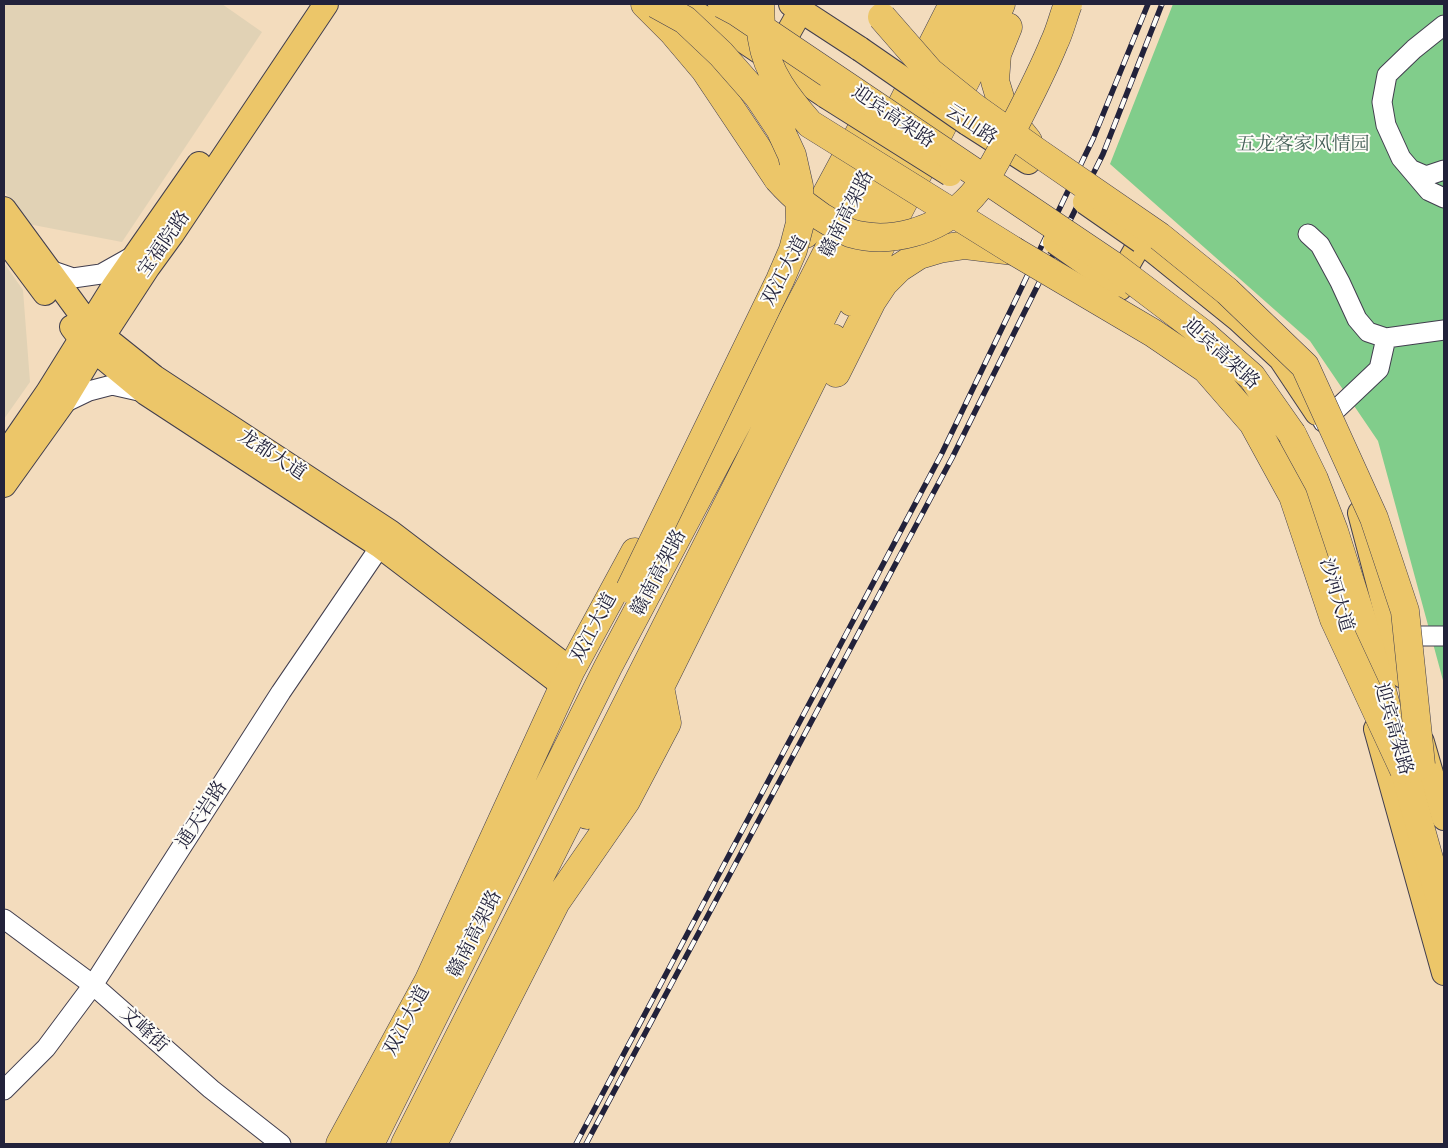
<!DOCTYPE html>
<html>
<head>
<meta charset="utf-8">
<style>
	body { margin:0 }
	#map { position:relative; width:1448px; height:1148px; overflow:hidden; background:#f3dcbd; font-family:"EB Garamond",serif }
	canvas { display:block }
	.frame { position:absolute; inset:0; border:5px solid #22223b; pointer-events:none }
</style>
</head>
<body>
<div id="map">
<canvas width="1448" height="1148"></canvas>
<div class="frame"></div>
</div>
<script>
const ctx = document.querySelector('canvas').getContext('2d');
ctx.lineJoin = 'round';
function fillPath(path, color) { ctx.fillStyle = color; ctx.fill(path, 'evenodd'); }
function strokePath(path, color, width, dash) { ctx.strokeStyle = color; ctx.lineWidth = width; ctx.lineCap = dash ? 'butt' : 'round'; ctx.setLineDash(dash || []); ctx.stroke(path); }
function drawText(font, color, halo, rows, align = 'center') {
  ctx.font = font + ' "EB Garamond","Noto Serif SC",serif'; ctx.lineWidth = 4; ctx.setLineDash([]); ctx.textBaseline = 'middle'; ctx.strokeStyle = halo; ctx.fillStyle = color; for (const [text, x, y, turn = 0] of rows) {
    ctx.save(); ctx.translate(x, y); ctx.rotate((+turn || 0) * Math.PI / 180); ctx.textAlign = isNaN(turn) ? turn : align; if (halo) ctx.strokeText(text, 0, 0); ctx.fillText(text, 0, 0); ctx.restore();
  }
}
const built = new Path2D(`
	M4,4H222L262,32L122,242L28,224L4,191Z
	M4,263L23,290L30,382L4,419Z`);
const green = new Path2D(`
	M1173,4H1444V684L1378,441L1310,341L1110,164Z`);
const minor = new Path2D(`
	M1444,25L1414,49L1387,75L1382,102L1386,125L1401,158L1429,191L1444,198
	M1412,170L1426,176L1444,170
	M1308,234L1320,245L1340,282L1357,319L1368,332L1386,338L1444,330
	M47,269L73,278L101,274L133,256
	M62,404L89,391L112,385L143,392
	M1323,422L1379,369L1386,338
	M1419,636H1444
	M4,919L93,985L211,1089L281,1144
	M4,1090L46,1048L93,985L281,692L388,535`);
const major = new Path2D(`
	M679,4L735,35L826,96
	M791,4L860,49
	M774,58L801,10
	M967,123L1028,162
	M4,209L89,325L154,377L390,532L571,670
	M4,238L45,293
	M1120,288L1116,285L1141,241L1239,320L1281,359L1317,413
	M72,327L81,339L146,393L380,546L564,686
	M1215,359L1264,411L1296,474L1305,494
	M4,456L48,392L114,286L199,164
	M4,485L62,404L103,336L148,267L172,234L326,4
	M1360,513L1403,676
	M1376,729L1444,973
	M1422,742L1444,818`);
const highway = new Path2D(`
	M645,4L672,31L705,70L778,179
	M1008,27L997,54L995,81L1004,111L1028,141
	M805,234L866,121
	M852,302L972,68L1001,4
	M836,373L872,301L884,283L899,268L919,255L939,249L965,245L1014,251
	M1292,434L1314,479L1334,531L1363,623L1444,912
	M587,815L601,796L660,687L833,338
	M340,1144L428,982L571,670L635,552
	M370,1144L608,667L813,280L953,4
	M405,1144L980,4
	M433,1144L556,902L626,801L667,723L660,687`);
const rail = new Path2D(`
	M576,1144L942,453L1093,139L1148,4
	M586,1144L952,458L1103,154L1162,4`);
const majorBridge = new Path2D(`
	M860,49L967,123
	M826,96L950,174
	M1085,202L1141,241
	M1055,242L1116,285`);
const highwayBridge = new Path2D(`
	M722,4L737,12L1111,264L1202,333L1252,377L1292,434
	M760,4C761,15 760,28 762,39C767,73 788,99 810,124L1014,251L1153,333L1206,369L1253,423L1293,496L1334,619L1404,770
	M882,17L930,72L975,108L1037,152L1159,236L1227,291L1305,366L1374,518L1405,611L1421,765
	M778,179C795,198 814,214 837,226C841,228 846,231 850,233C890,245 937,231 966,202C985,184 997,159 1009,136C1025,105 1041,75 1054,43C1060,31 1063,17 1068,4
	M630,589L780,280L793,250L800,223L799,186L792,155L780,129L758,96L721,54L685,20L656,4`);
const streetNames = [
	["迎宾高架路",893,117,34],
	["云山路",971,125,33],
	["赣南高架路",847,214,-63],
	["宝福院路",164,244,-55],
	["双江大道",785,271,-62],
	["迎宾高架路",1221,354,42],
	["龙都大道",272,455,33],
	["赣南高架路",659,573,-62],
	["沙河大道",1336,595,73],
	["双江大道",594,628,-62],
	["迎宾高架路",1393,729,74],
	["通天岩路",202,815,-57],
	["赣南高架路",475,934,-63],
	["双江大道",407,1021,-62],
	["文峰街",144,1030,42]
];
const parkNames = [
	["五龙客家风情园",1303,145]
];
fillPath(built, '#e1d2b5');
fillPath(green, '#81cd8b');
strokePath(minor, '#413e4e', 21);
strokePath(major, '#413e4e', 26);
strokePath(highway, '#413e4e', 29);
strokePath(minor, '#fff', 19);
strokePath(major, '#ecc669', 24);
strokePath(highway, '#ecc669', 28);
strokePath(rail, '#22223b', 5.5);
strokePath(rail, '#fdfcf7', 4, [11]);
strokePath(majorBridge, '#413e4e', 26, []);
strokePath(highwayBridge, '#413e4e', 29, []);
strokePath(majorBridge, '#ecc669', 24);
strokePath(highwayBridge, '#ecc669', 28);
drawText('19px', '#22223b', '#fdfcf7', streetNames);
drawText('19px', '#435e57', '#fdfcf7', parkNames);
</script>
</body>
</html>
